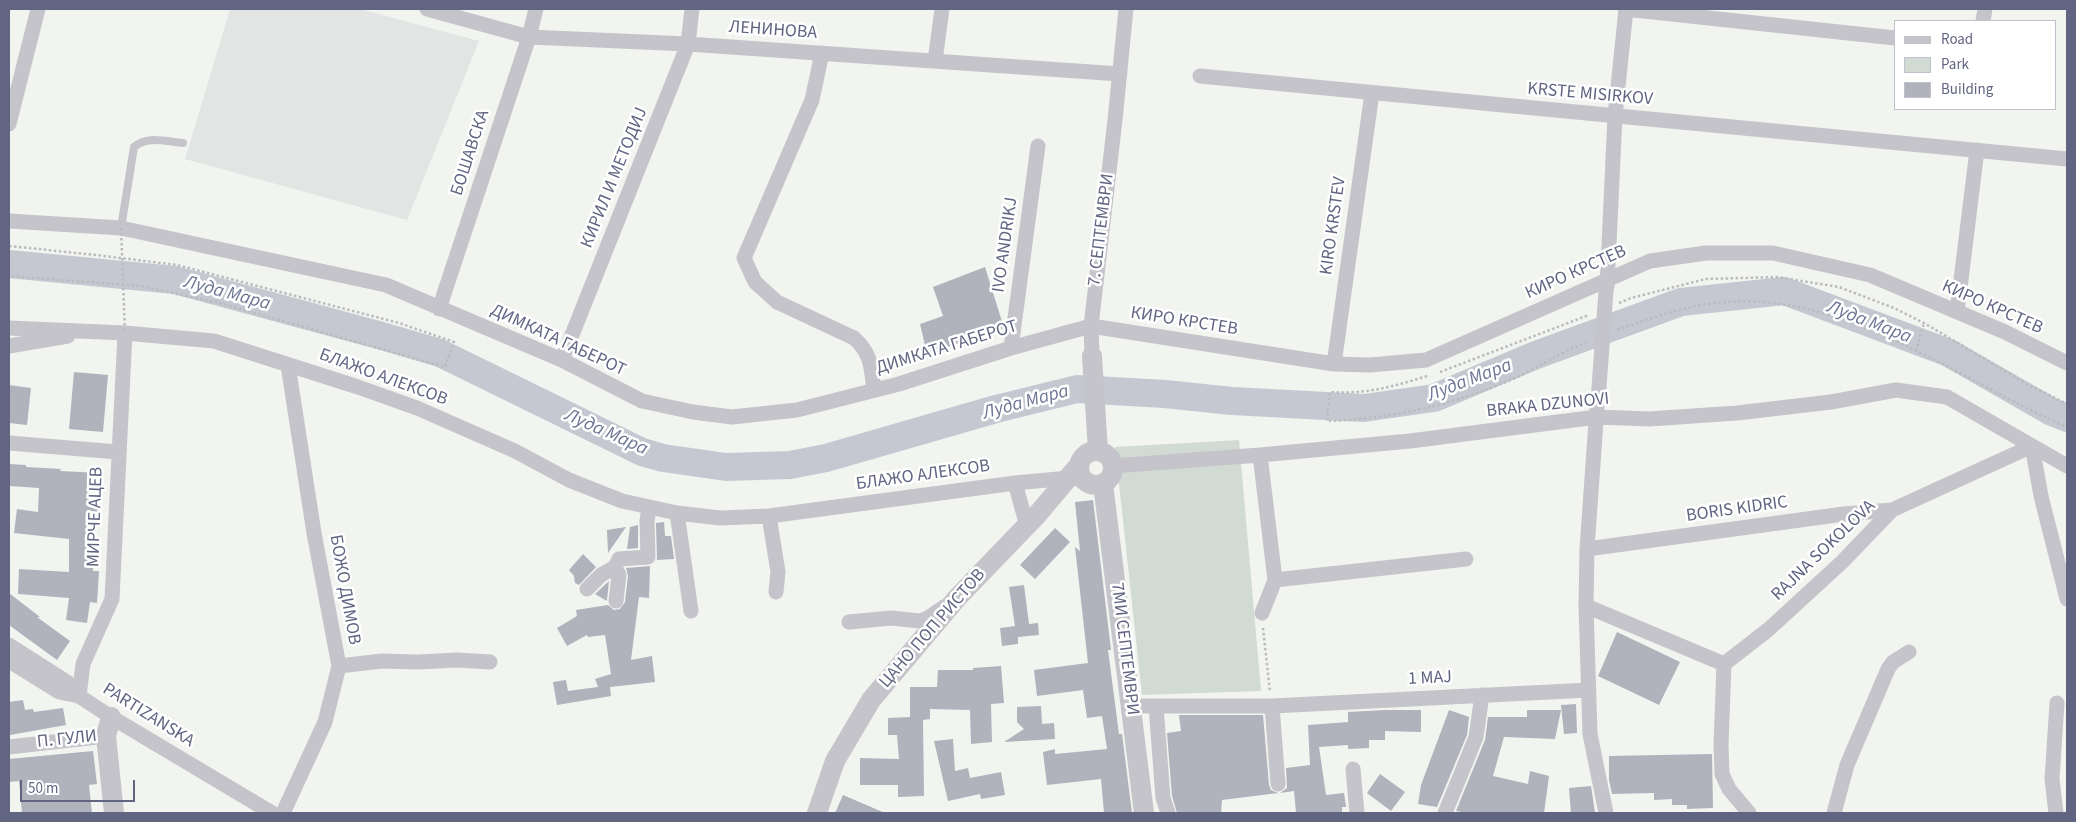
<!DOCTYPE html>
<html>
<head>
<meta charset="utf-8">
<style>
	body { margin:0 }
	#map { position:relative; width:2076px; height:822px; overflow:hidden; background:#f2f4f0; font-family:"Source Sans 3",sans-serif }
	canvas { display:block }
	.frame { position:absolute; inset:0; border:10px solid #626582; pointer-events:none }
	.legend { position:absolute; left:1894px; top:20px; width:162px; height:90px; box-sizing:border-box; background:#fff; border:1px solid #c0c1cd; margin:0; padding:6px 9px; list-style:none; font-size:15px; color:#626582 }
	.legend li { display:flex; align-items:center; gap:10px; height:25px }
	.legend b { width:25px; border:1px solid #c0c1cd }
	.scale { position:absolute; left:20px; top:780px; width:115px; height:22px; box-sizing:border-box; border:2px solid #626582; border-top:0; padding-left:6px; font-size:15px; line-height:18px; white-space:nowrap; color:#626582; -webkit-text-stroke:4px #fff; paint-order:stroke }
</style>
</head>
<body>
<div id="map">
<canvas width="2076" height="822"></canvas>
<div class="frame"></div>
<ul class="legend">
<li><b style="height:6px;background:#c4c4ca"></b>Road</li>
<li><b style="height:14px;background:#d1dbd3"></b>Park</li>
<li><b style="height:14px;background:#b0b2bc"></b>Building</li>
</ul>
<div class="scale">50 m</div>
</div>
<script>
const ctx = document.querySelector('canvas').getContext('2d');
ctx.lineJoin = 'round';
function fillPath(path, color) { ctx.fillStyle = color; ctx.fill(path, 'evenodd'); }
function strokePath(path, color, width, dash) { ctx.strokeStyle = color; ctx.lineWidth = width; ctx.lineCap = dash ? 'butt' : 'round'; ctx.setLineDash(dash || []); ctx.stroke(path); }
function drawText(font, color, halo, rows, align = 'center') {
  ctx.font = font + ' "Source Sans 3",sans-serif'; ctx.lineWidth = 5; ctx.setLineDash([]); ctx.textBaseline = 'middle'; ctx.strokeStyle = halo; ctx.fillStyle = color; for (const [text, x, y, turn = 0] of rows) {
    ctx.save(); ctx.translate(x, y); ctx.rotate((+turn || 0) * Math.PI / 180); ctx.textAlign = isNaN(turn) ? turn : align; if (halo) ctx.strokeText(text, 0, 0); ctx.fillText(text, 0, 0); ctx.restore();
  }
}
const built = new Path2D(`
	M230,9H360L479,41L407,220L185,159Z`);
const green = new Path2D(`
	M1239,440L1261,691L1142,695L1115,447Z`);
const river = new Path2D(`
	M9,264L175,280L382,336L440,353L642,452L663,458L726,467L790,465L826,458L996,409L1077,389L1165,394L1232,401L1364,408L1434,398L1536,355L1681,302L1784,291L1949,353L2052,412L2067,418`);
const building = new Path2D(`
	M985,267L1004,328L927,354L920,324L943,316L933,287Z
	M74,372L108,375L103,432L69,429Z
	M9,385L31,388L27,425L9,423Z
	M9,464L26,465V467L61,469L60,471L101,473L98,517H94L93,571H99L97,603L90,602L87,623L66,620L69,598L18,594L19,569L69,572V539L14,533L17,509L38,512L39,488L9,486Z
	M1093,500L1111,650H1108L1119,734H1122L1132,813H1104L1101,779L1047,785L1043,752L1055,749V754L1107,749L1102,716L1087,718L1083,690L1037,696L1034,670L1088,663L1075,547L1080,551L1075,502Z
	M664,522L665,536H671L674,559L657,560L656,523Z
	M638,525V548L627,549L630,527Z
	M626,527L608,553L607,530Z
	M1055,528L1070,542L1035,579L1020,565Z
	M583,554L596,567L579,585L575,583L574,576L569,570Z
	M650,566L649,598L639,597L631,660L652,656L655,682L610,687L611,696L557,705L553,682L566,680L568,691L598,687L595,679L611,674L605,635L588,637L587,635L567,646L557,628L577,616L576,610L608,605L614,610L620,609L625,602L628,576L626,568Z
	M609,581L607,600V601L595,594Z
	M1024,585L1029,624L1038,623L1039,635L1018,637V644L1002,646L1000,628L1015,626L1009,587Z
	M9,593L40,617H37L70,641L57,660L9,625Z
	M1617,632L1680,662L1659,705L1598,676Z
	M1001,666L1004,703L991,704L992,742L971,744L970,710L930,709V719L923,720L924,796L898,797V785H860V758L899,759L897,735H888V718L910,717V687H937L938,670H973V668Z
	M23,700L25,710L33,709L34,712L63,708L66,725L10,735L9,702Z
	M1576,704L1577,733L1564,734L1561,705Z
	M1041,706L1042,724L1054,723L1055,739L1004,742L1024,729L1017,722V707Z
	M1385,710H1421V732L1385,731V740H1369V748L1348,749V745L1319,747L1326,795L1344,793L1346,807H1342V813H1296L1294,791L1280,793L1287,788L1286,768L1310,765L1308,725L1348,722V712Z
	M1449,710L1469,717L1467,735L1437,807L1418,804L1421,785Z
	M1527,710H1561L1555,739L1504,737L1493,776L1528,784L1530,771L1549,776L1544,813H1467L1456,811L1485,740L1488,717H1527Z
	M1179,715H1263L1269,785L1271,790L1278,793L1222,800L1221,813H1177L1172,796L1167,733L1181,731Z
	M953,739L955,771L968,768L970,778L1001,772L1005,795L981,799L980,794L948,801L934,741Z
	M93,751L97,784L89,785L92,813H22L19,781L9,782V759Z
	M1712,754L1713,808L1687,809V805H1672V799L1654,800V793L1612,794L1609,780V756Z
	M1380,774L1405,792L1391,811L1367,793Z
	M1591,786L1595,813H1571L1569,788Z
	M843,795L885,813H835Z`);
const path = new Path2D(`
	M9,246L96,255L177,265L399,323L454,342L445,367L219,303L140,286L9,276
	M1619,303L1631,298L1706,279L1777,277L1839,287L1894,308L1924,323L2025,383L2067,404
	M1617,330C1647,319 1677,309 1708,304C1837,284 1955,379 2067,427
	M1916,351L1924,323
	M1440,372L1589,315
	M1427,376C1396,386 1363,395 1330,392L1327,421C1393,419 1455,404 1515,378C1540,367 1562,351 1587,342
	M1263,628L1270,692`);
const service = new Path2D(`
	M121,228L134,147C148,135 166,142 183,143`);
const minor = new Path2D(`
	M427,9L529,37L688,44L1120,74
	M1625,9L1895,38
	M1983,21L1985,9
	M822,53L812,100L744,258L755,282L777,302L854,338C872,354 871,368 874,390
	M935,61L942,9
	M1200,76L2067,159
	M9,124L38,9
	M9,221L121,228L386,285L562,360L642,401L693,412L732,417L797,410L899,384L1011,348L1091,326L1334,364L1370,365L1426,360L1650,261L1706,253H1773L1870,275L2005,332L2067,363
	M1607,287L1615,116L1626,9
	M439,309L529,37L536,9
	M1957,312L1977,150
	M9,328L125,333L214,341L358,387L417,408L515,451L569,480L622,501L677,513L720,518L769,516L1015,483L1069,478L1082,479
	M9,346L68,336
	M1011,348L1038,146
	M1092,356L1091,326L1115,120L1126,9
	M562,360L688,44L692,9
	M1334,364L1372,93
	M1597,407L1587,549L1586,606L1590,734L1606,813
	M9,443L118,452
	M2032,446L2041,496L2067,599
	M1260,455L1275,580L1262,613
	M1113,466L1260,455L1410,441L1597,417L1649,419L1737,413L1831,402L1896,390L1947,397L2067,466
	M1015,483L1027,526
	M677,513L691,611
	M769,516L778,572L776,592
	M1587,549L1844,514L1892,510
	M615,567L619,575L616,601
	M1275,580L1466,559
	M587,589L601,575L615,567L619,559L648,557L647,521L649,508
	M1586,606L1724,664
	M849,622L891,618L920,621L928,618L944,607
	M9,645L67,682L79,696L111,717L272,813
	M9,661L59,692L79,696
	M1724,664L1769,629L1842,562L1892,510L2032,446
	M1724,664L1721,745L1722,774L1729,789L1749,813
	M339,666L382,661L418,662L457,660L490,662
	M79,696L83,664L112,599L125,333
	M1131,706H1272L1589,690
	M1156,706L1163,798L1168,813
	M1272,706L1278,784
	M9,747L106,736
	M1353,769L1357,813
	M283,813L325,722L339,666L314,533L288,365
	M1445,813L1476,737L1482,695
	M1834,813L1847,765L1888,669L1893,662L1909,652
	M2056,813L2052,779L2057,703`);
const tertiary = new Path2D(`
	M1092,356L1098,451
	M1079 468a17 17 0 1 1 34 0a17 17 0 1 1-34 0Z
	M1103,484L1144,813
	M111,717L106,736L114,813
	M817,813L835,761L871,700L957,598L1036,516L1080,464`);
const pathBridge = new Path2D(`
	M121,228L125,333`);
const minorBridge = new Path2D(`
	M1598,401L1606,291`);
const streetNames = [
	["ЛЕНИНОВА",773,31,4],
	["KRSTE MISIRKOV",1590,95,5],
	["БОШАВСКА",471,153,-72],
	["КИРИЛ И МЕТОДИЈ",615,178,-68],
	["KIRO KRSTEV",1334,226,-82],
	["7. СЕПТЕМВРИ",1102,230,-83],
	["IVO ANDRIKJ",1006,245,-82],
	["КИРО КРСТЕВ",1576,273,-24],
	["КИРО КРСТЕВ",1992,308,24],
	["КИРО КРСТЕВ",1184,322,9],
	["ДИМКАТА ГАБЕРОТ",558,341,25],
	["ДИМКАТА ГАБЕРОТ",947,348,-17],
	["БЛАЖО АЛЕКСОВ",383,378,20],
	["BRAKA DZUNOVI",1548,406,-6],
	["БЛАЖО АЛЕКСОВ",923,476,-8],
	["BORIS KIDRIC",1737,510,-8],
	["МИРЧЕ АЦЕВ",96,517,-88],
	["RAJNA SOKOLOVA",1824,551,-44],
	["БОЖО ДИМОВ",344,590,80],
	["ЦАНО ПОП РИСТОВ",933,629,-49],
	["7МИ СЕПТЕМВРИ",1124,649,83],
	["1 MAJ",1430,679,-3],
	["PARTIZANSKA",148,716,32],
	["П. ГУЛИ",67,740,-6]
];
const waterNames = [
	["Луда Мара",227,294,15],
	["Луда Мара",1869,323,21],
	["Луда Мара",1470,381,-21],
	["Луда Мара",1026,403,-15],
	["Луда Мара",606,433,24]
];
fillPath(built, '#e3e5e4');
fillPath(green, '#d1dbd3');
strokePath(river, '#c5c8d1', 28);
fillPath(building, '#b0b2bc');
strokePath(path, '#bbbbbf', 2.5, [2.5, 2.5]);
strokePath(service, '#c4c4ca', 8);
strokePath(minor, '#c4c4ca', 15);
strokePath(tertiary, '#c4c4ca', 20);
strokePath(pathBridge, '#bbbbbf', 2.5, [2.5, 2.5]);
strokePath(minorBridge, '#c4c4ca', 15);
drawText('18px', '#626582', '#fff', streetNames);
drawText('italic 19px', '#6c7694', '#fff', waterNames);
</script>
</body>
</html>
